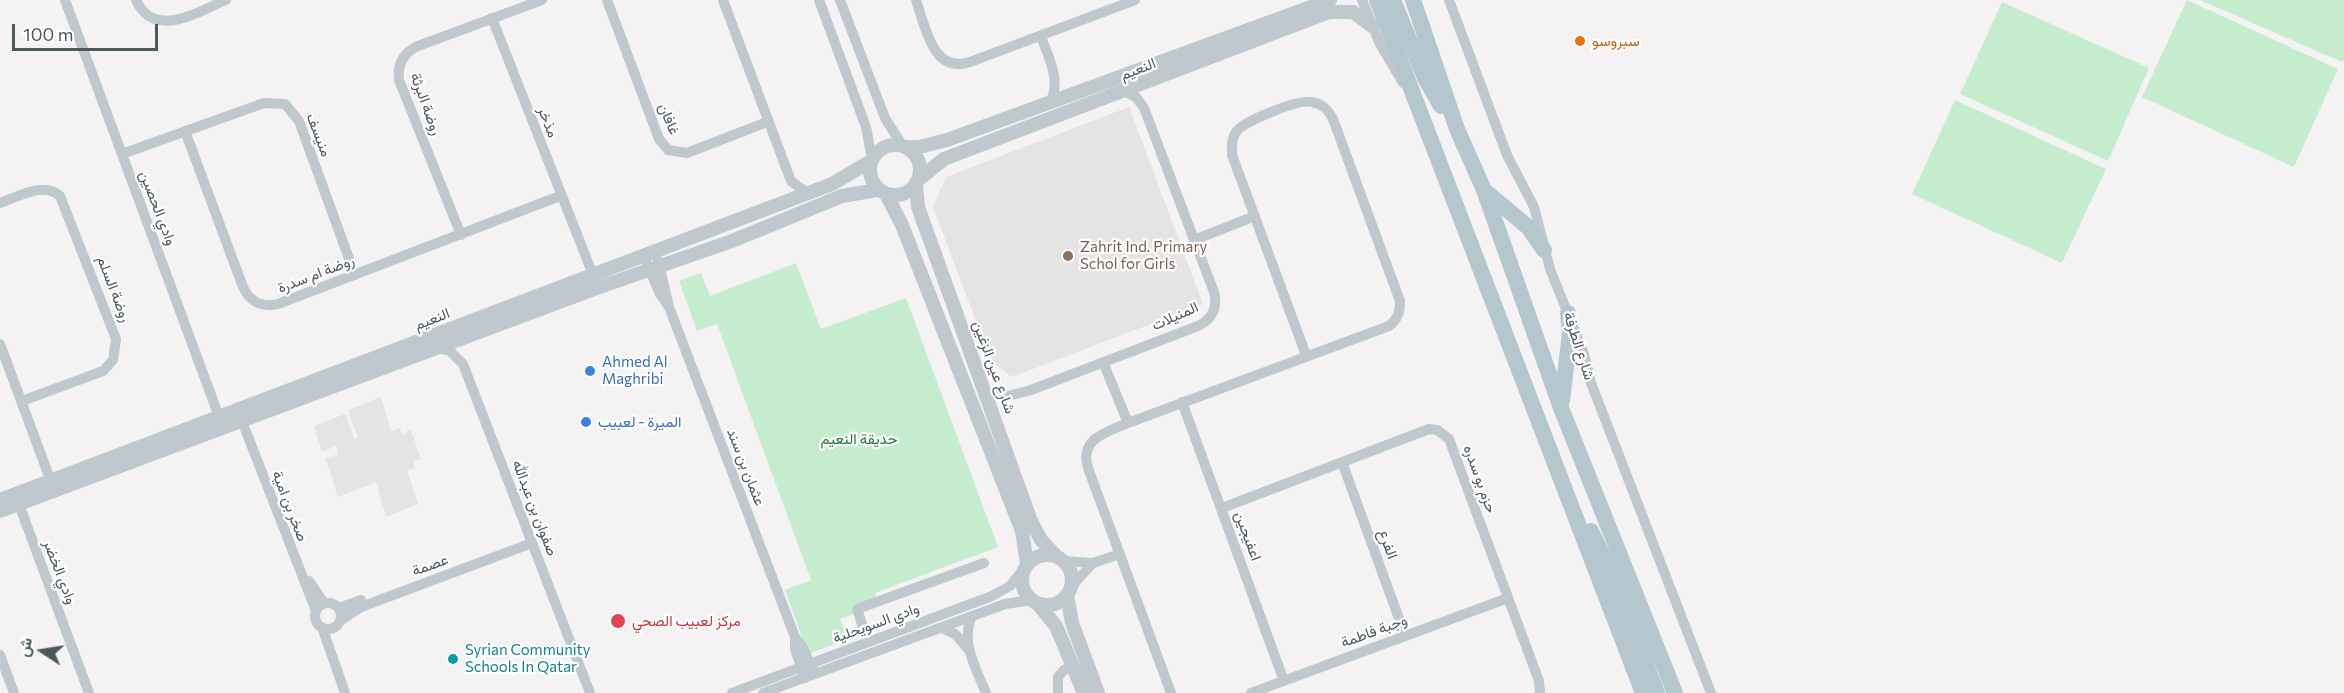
<!DOCTYPE html>
<html>
<head>
<meta charset="utf-8">
<style>
	body { margin:0 }
	#map { position:relative; width:2344px; height:693px; overflow:hidden; background:#f4f2f2; font-family:Commissioner,Vazirmatn,sans-serif }
	canvas { display:block }
	.north { position:absolute; left:12px; top:621px; width:60px; height:60px; -webkit-text-stroke:4px #fff; paint-order:stroke; rotate:282deg; font-size:16px; font-weight:700; line-height:24px; text-align:center; color:#4b585e }
	.north::after { content:''; display:block; margin:auto; width:21px; height:27px; background:#4b585e; clip-path:polygon(50% 0,100% 100%,50% 72%,0 100%) }
	.scale { position:absolute; left:12px; top:24px; width:146px; height:27px; box-sizing:border-box; border:3px solid #4b585e; border-top:0; padding-left:8px; font-size:18px; line-height:21px; white-space:nowrap; color:#4b585e; -webkit-text-stroke:4px #fff; paint-order:stroke }
</style>
</head>
<body>
<div id="map">
<canvas width="2344" height="693"></canvas>
<div class="north">ش</div>
<div class="scale">100 m</div>
</div>
<script>
const ctx = document.querySelector('canvas').getContext('2d');
ctx.lineJoin = 'round';
function fillPath(path, color) { ctx.fillStyle = color; ctx.fill(path, 'evenodd'); }
function strokePath(path, color, width, dash) { ctx.strokeStyle = color; ctx.lineWidth = width; ctx.lineCap = dash ? 'butt' : 'round'; ctx.setLineDash(dash || []); ctx.stroke(path); }
function drawText(font, color, halo, rows, align = 'center') {
  ctx.font = font + ' Commissioner,Vazirmatn,sans-serif'; ctx.lineWidth = 4.5; ctx.setLineDash([]); ctx.textBaseline = 'middle'; ctx.strokeStyle = halo; ctx.fillStyle = color; for (const [text, x, y, turn = 0] of rows) {
    ctx.save(); ctx.translate(x, y); ctx.rotate((+turn || 0) * Math.PI / 180); ctx.textAlign = isNaN(turn) ? turn : align; if (halo) ctx.strokeText(text, 0, 0); ctx.fillText(text, 0, 0); ctx.restore();
  }
}
const education = new Path2D(`
	M1129,107L1203,304L1012,377L991,361L933,207L946,177Z
	M381,397L391,431L400,428L402,435L411,430L421,459L413,461L415,468L407,470L418,504L386,517L376,482L338,497L325,458L338,455L336,446L322,452L314,426L345,414L355,440L358,437L348,410Z`);
const green = new Path2D(`
	M2187,0L2338,69L2294,167L2142,97Z
	M2200,0H2344V59L2342,62Z
	M2002,2L2149,68L2108,161L1960,94Z
	M1955,100L2106,169L2062,263L1912,194Z
	M796,263L821,329L906,298L998,547L875,593L879,605L840,619L848,639L808,654L785,590L811,580L717,324L697,331L679,281L701,273L710,296Z`);
const minor = new Path2D(`
	M65,0L221,422
	M136,0C154,40 197,12 226,0
	M607,0L659,139L668,150L687,153L767,122
	M723,0L791,181L807,193
	M819,0L866,127L872,159
	M840,0L885,118L902,145
	M916,0C925,26 933,75 970,62L1135,0
	M1362,0L1380,44L1403,83
	M1449,0L1507,155L1534,207L1550,269L1584,354L1591,383L1711,693
	M492,18L595,280
	M1041,36C1048,57 1062,81 1050,102
	M185,131L243,287C250,302 262,308 278,304L560,196
	M122,154L264,103L285,104L299,121L355,275
	M0,203C18,197 43,181 60,196L116,339L113,360L103,371L22,401
	M461,235L399,80C397,64 403,53 418,46L542,0
	M1194,240L1255,216
	M644,257L660,294L669,307
	M658,260L669,307L795,637V649L805,678
	M0,344L53,487
	M438,348L450,351L463,364L590,693
	M1103,362L1128,423
	M985,392L1008,396L1031,390L1198,326C1213,319 1218,307 1214,292L1144,108L1136,97L1125,92
	M1182,402L1284,681
	M240,416L316,611
	M1342,462L1405,635
	M17,499L89,693
	M1222,508L1429,429L1437,430L1449,439L1539,681L1540,693
	M1064,561L1093,563L1120,554
	M309,581L324,603
	M1072,586L1093,563
	M315 616a13 13 0 1 1 26 0a13 13 0 1 1-26 0Z
	M339,608L361,600
	M972,616C960,642 976,668 986,693
	M341,620L361,607L532,543
	M322,627L345,693
	M942,628L955,634L968,649
	M795,637L802,646L812,668
	M868,642L857,609L984,563
	M0,655L14,693
	M732,693L992,596L1010,586L1023,570
	M763,693L1005,604L1032,600
	M1058,693V677L1064,670L1074,665
	M1171,693L1088,468C1079,439 1106,432 1128,423L1389,326C1398,319 1400,312 1400,301L1333,119C1328,110 1323,104 1312,102C1298,99 1244,121 1236,132C1231,139 1232,147 1232,155L1306,355
	M1251,693L1508,598`);
const tertiary = new Path2D(`
	M870 170a25 25 0 1 1 50 0a25 25 0 1 1-50 0Z
	M906,147H919L947,140L1330,0
	M918,180L944,159L1329,12H1353L1372,26
	M916,183L918,207L1031,521L1041,540L1056,556
	M886,194L902,225L1022,531L1027,564
	M0,500L832,184L871,161
	M0,511L597,288L732,241L842,196L877,190
	M1022 580a25 25 0 1 1 50 0a25 25 0 1 1-50 0Z
	M1067,595L1072,623L1098,693
	M1037,603L1056,626L1084,693`);
const primary = new Path2D(`
	M1377,0L1643,693
	M1393,0L1425,78L1441,106
	M1413,0L1457,129L1484,190L1561,408L1675,693
	M1486,192L1528,227L1544,250
	M1562,401L1570,333L1568,313
	M1591,531L1613,577L1657,693`);
const markers = [
	[1580,41,6,"#e8710a"],
	[1068,256,6,"#8d6e63"],
	[590,371,6,"#3f7fe0"],
	[586,422,6,"#3f7fe0"],
	[618,621,8,"#e0444e"],
	[453,659,6,"#0f9aa8"]
];
const foodNames = [
	["سبروسو",1592,41]
];
const streetNames = [
	["النعيم",1138,69,-21],
	["روضة البرثة",426,104,70],
	["غافان",669,119,67],
	["مذخر",548,122,69],
	["منيسف",319,135,69],
	["وادي الحصين",158,208,69],
	["روضة ام سدرة",316,274,-21],
	["روضة السلم",114,289,69],
	["المنيلات",1175,316,-24],
	["النعيم",432,319,-21],
	["شارع الطرفة",1579,346,72],
	["شارع عين الزغين",994,367,70],
	["عثمان بن سند",746,467,69],
	["حزم بو سدره",1480,479,70],
	["صخر بن امية",290,506,69],
	["صفوان بن عبدالله",535,508,69],
	["اعفيجين",1248,536,70],
	["الفرع",1388,544,70],
	["عصمة",430,565,-20],
	["وادي الخضر",60,572,69],
	["وادي السويحلية",876,623,-20],
	["وجبة فاطمة",1374,631,-20]
];
const educationNames = [
	["Zahrit Ind. Primary",1080,247],
	["Schol for Girls",1080,264]
];
const shopNames = [
	["Ahmed Al",602,362],
	["Maghribi",602,379],
	["الميرة - لعبيب",598,422]
];
const parkNames = [
	["حديقة النعيم",859,439]
];
const healthNames = [
	["مركز لعبيب الصحي",632,621]
];
const cultureNames = [
	["Syrian Community",465,650],
	["Schools In Qatar",465,667]
];
fillPath(education, '#e5e3e4');
fillPath(green, '#c5edcd');
strokePath(minor, '#bfc8cd', 10);
strokePath(tertiary, '#bfc8cd', 14);
strokePath(primary, '#b4c6ce', 16);
for (const [x, y, r, color] of markers) { const dot = new Path2D(); dot.arc(x, y, r, 0, 2 * Math.PI); ctx.fillStyle = color; ctx.fill(dot); strokePath(dot, '#fff', 2); }
drawText('15px', '#c56008', '#fff', foodNames, 'left');
drawText('15px', '#4b585e', '#fff', streetNames);
drawText('15px', '#785e54', '#fff', educationNames, 'left');
drawText('15px', '#366cbe', '#fff', shopNames, 'left');
drawText('15px', '#1f7b3d', '#fff', parkNames);
drawText('15px', '#be3a42', '#fff', healthNames, 'left');
drawText('15px', '#0d838f', '#fff', cultureNames, 'left');
</script>
</body>
</html>
